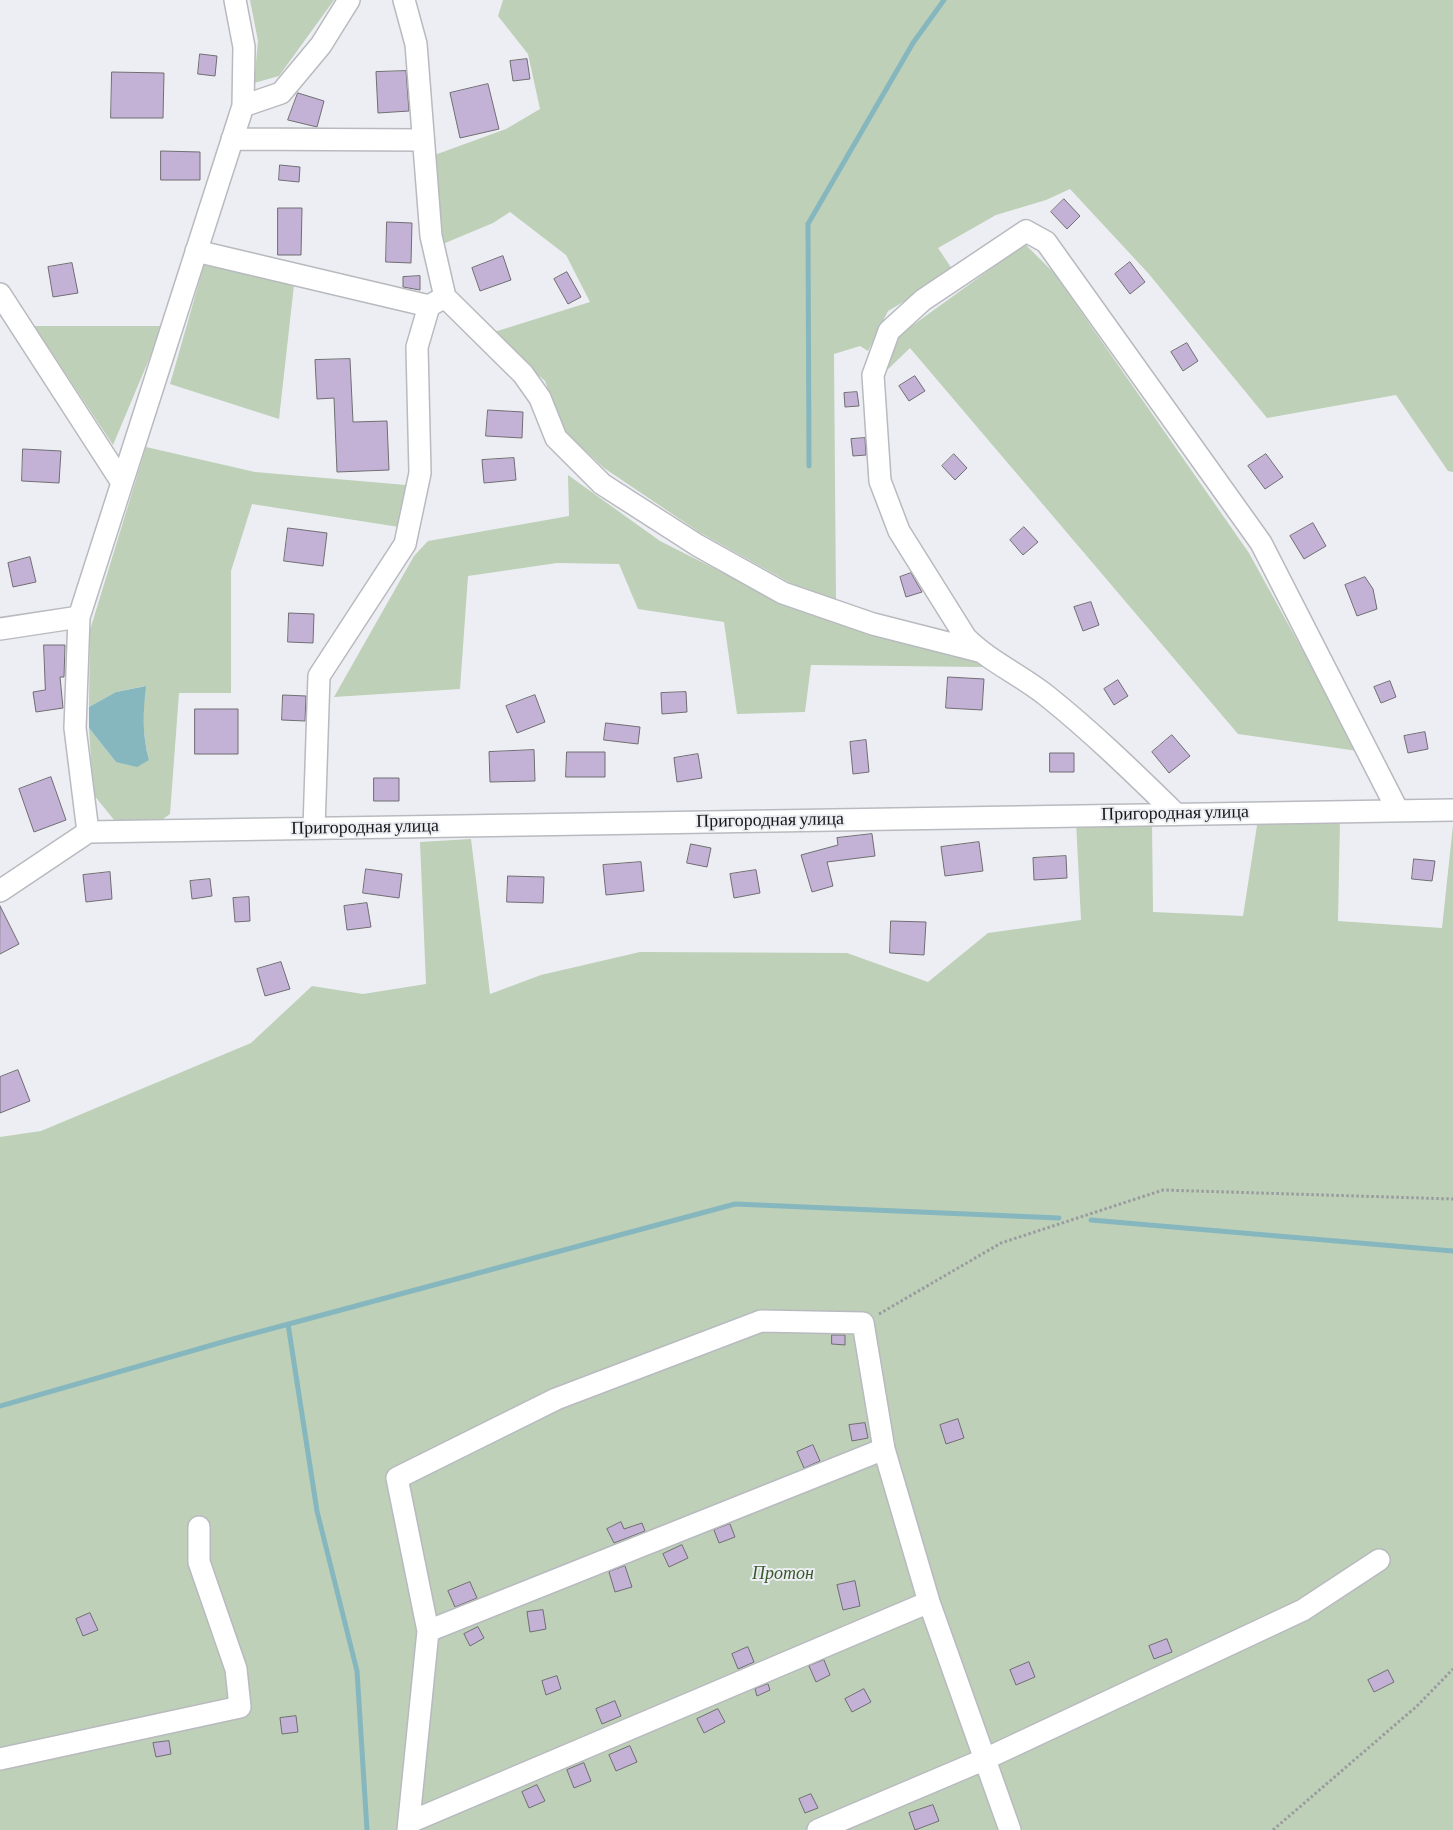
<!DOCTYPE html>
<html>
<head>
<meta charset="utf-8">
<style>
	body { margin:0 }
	canvas { display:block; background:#eceef3 }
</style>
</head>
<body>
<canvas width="1453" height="1830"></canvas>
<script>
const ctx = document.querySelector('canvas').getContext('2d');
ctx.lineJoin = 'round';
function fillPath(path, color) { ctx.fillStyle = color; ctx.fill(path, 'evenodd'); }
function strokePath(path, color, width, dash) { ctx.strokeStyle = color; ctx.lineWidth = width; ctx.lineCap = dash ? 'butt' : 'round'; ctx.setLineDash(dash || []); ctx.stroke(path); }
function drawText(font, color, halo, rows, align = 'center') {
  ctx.font = font + ' "Crimson Pro",serif'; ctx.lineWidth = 4; ctx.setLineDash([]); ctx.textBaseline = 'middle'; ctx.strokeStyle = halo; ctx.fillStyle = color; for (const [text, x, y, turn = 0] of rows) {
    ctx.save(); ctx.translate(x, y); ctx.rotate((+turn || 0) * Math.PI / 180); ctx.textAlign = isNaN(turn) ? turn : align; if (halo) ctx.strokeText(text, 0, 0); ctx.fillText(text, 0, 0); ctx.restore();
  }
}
const green = new Path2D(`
	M250,0H334L279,76L254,83L258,41Z
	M503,0H1453V472L1448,471L1396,395L1267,418L1148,273L1070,189L1046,200L996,215L938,248L954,272L888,311L868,351L860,346L834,354L836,603L792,584L699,532L604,468L563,430L545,381L491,333L590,302L566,255L510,212L493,223L438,246L429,157L506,129L540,109L528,54L498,16Z
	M1025,244L1054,273L1249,553L1358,751L1238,734L910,348L882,375L898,336Z
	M204,265L294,285L279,419L170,384Z
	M34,326H163L113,445Z
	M146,447L255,472L406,485L399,527L252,504L231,571V693H179L170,814L159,822L115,821L93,794L89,728L116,762L149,760C142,735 143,712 145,686L116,692L89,707L90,630Z
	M568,475L660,541L779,601L975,658L983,667L811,665L805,712L737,714L724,622L638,609L619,564L557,563L468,576L460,689L334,697L414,556L428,541L569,516Z
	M1258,819L1340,821L1338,921L1442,928L1453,825V1830H0V1137L41,1131L251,1043L312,986L363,994L426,984L420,842L471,839L490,994L541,975L640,952L847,953L928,982L988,933L1081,920L1076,821H1152L1153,912L1243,916Z`);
const water = new Path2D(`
	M146,686C143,712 142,735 149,760L137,767L116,762L89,728V707L116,692Z`);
const stream = new Path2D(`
	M809,466L808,224L913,43L944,0
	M1091,1220L1453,1251
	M288,1324L317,1511L357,1671L367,1830
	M0,1406L233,1339L735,1204L1059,1218`);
const building = new Path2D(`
	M200,54L217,56L215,76L198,74Z
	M527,59L530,79L513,81L510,61Z
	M406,71L409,111L378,113L376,72Z
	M112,72L164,73L163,118H111Z
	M488,84L499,129L460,138L450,93Z
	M298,93L324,101L317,127L288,120Z
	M161,151L200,152V180H161Z
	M280,165L300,167L299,182L279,180Z
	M1064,199L1080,216L1067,229L1051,212Z
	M278,208H302L301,255H278Z
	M387,222L412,223L411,263L386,262Z
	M503,256L511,280L480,291L472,268Z
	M1130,262L1145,282L1130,294L1115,274Z
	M72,263L78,293L53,297L48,267Z
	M567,272L581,297L568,304L554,279Z
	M420,276V290L403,287V277Z
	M1187,343L1198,361L1183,371L1171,352Z
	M350,359L353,422L387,421L389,470L337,472L334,398L317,399L315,360Z
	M915,376L925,391L909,401L899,386Z
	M857,392L859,406L845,407L844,393Z
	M488,410L523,412L522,438L486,436Z
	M865,438L866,455L853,456L851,439Z
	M23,449L61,451L59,483L22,481Z
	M954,454L967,468L955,480L942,466Z
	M1266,454L1283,477L1265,489L1248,466Z
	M514,458L516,480L484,483L482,460Z
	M1313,523L1326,546L1304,559L1290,536Z
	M1024,527L1038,542L1023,555L1010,540Z
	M288,528L327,533L323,566L284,561Z
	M30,557L36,582L13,587L8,563Z
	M911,573L922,592L906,597L900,577Z
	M1365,577L1373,589L1377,609L1357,616L1345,585Z
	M1091,602L1099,625L1083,631L1074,607Z
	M289,613L314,614L313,643L288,642Z
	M44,645H65L64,677H60L63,708L36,712L33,692L45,690Z
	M948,677L984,679L982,710L946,708Z
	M1118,680L1128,696L1114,705L1104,689Z
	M1390,681L1396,697L1381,703L1374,687Z
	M686,692L687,712L662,714L661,693Z
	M283,695L306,696L305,721L282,720Z
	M535,695L545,722L517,733L506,706Z
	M195,709H238V754H195Z
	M606,723L640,727L638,744L604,740Z
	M1425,732L1428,749L1408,753L1404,736Z
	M1172,735L1190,756L1169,773L1152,752Z
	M866,740L869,772L853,774L850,742Z
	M534,750L535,781L490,782L489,752Z
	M567,752H605V777H566Z
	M1050,753H1074V772H1050Z
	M698,754L702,778L677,782L674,758Z
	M51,777L66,820L34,832L19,789Z
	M374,778H399V801H374Z
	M872,834L875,856L827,862L833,886L812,892L801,855L838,845L837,838Z
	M979,842L983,871L945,876L941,847Z
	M691,844L711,848L707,867L687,863Z
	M1066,856L1067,878L1034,880L1033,858Z
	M1414,859L1435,861L1432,881L1412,879Z
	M641,862L644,891L606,895L603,865Z
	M366,869L402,874L399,898L363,893Z
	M756,870L760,893L734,898L730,874Z
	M110,872L112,899L86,902L83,875Z
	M508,876L544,877L543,903L507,902Z
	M210,879L212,896L192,899L190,881Z
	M249,897L250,921L235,922L233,898Z
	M367,903L371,927L347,930L344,906Z
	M0,906L19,944L0,954Z
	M891,921L926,922L924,955L890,953Z
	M281,962L290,989L265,996L257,969Z
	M18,1070L30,1101L0,1113V1077Z
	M832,1335H845V1345L832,1344Z
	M958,1419L964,1438L946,1444L940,1425Z
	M865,1423L868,1438L852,1441L849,1425Z
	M813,1445L820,1461L804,1468L797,1452Z
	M621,1522L624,1529L642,1523L645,1531L614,1543L607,1529Z
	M730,1524L735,1537L719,1543L714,1530Z
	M682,1545L688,1558L669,1567L663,1554Z
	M625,1566L632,1587L615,1592L609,1572Z
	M855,1581L860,1606L843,1610L837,1585Z
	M470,1582L477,1598L455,1607L448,1591Z
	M543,1610L546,1629L530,1632L527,1612Z
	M90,1613L98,1630L83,1636L76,1619Z
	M478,1627L484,1638L470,1646L464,1634Z
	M1167,1639L1172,1652L1154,1659L1149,1646Z
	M748,1647L754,1662L738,1669L732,1654Z
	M824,1660L830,1675L816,1682L809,1666Z
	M1029,1662L1035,1677L1016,1685L1010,1670Z
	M1388,1670L1394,1682L1374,1692L1368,1680Z
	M557,1676L561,1689L546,1695L542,1681Z
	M768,1684L770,1690L757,1696L755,1689Z
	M864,1689L871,1702L852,1712L845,1699Z
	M615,1701L621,1716L602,1724L596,1709Z
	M718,1709L725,1722L704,1733L697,1719Z
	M296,1716L298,1732L282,1734L280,1718Z
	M169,1741L171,1754L156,1757L153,1743Z
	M630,1746L637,1762L616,1771L609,1755Z
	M584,1763L591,1781L574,1788L567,1770Z
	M537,1785L545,1801L529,1808L522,1792Z
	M811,1794L818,1808L805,1813L799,1799Z
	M933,1805L939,1821L915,1830L909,1813Z`);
const path = new Path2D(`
	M879,1314L1001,1243L1163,1190L1453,1199
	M1273,1830L1417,1706L1453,1669`);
const minor = new Path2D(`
	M404,0L416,44L431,236L445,297L523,374L540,398L556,438L602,484L697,545L783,593L873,624L979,651
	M243,106L281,93L321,45L349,0
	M232,139L423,140
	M196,251L429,306
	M0,294L121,481
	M0,629L79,617
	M1175,813C1133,772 1092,732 1047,696C1021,675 990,662 966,638L899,531L880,481L873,375L889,331L923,300L1026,231L1046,242L1261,543L1398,811
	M314,828L319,676L405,544L420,473L417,347L429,306L445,297
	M88,832L1453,810
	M0,891L88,832L75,728L79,617L243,106L244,47L235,0
	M884,1449L428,1631L397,1478L556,1399L761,1321L863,1323L884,1449L929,1602L1010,1830
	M0,1759L240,1707L236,1669L199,1562V1527
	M410,1822L929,1602
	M408,1830L428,1631
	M818,1830L983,1760L1303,1610L1379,1560`);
const streetNames = [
	["Пригородная улица",1175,813,-1],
	["Пригородная улица",770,820,-1],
	["Пригородная улица",365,827,-1]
];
const parkNames = [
	["Протон",783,1573]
];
fillPath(green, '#bed0b8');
fillPath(water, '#86b7bf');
strokePath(stream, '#86b7bf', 5);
fillPath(building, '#c3b2d5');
strokePath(building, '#706e73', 1);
strokePath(minor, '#b8babf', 24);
strokePath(path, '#9a9b9f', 3, [2.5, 2.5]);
strokePath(minor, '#fff', 21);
drawText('18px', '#161618', '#eceef3', streetNames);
drawText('italic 18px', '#395a2a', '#eceef3', parkNames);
</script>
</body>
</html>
